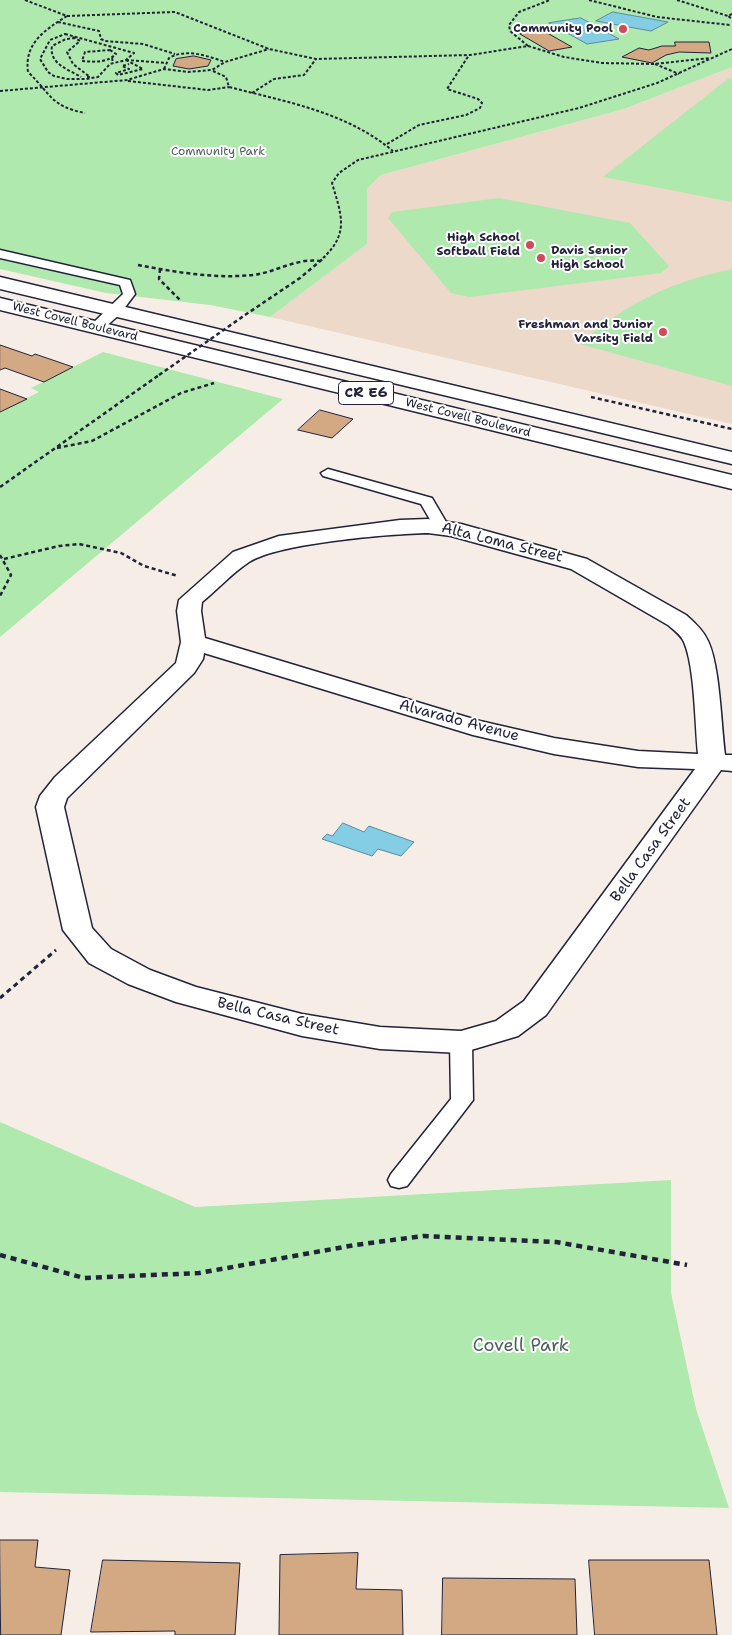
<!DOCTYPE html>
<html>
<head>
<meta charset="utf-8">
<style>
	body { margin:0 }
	canvas { display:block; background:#f6eee6 }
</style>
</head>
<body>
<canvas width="732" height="1635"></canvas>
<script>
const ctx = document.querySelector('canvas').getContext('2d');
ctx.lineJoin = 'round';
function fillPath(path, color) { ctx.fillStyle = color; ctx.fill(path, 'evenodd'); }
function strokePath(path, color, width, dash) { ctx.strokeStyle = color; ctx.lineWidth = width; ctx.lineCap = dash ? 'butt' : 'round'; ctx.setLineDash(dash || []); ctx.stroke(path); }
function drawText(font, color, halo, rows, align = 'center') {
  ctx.font = font + ' "Shantell Sans",sans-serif'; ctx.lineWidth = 4; ctx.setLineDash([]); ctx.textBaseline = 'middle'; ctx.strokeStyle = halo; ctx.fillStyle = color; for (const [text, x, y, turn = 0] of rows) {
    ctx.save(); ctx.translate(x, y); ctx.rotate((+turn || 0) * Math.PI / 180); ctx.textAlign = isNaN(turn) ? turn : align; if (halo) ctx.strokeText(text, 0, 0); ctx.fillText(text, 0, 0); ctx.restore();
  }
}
const built = new Path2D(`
	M732,67V424L270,317L367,244V189L381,175L624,109Z`);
const green = new Path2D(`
	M0,0H732V67L624,109L381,175L367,189V244L270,317L210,305L106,293L0,269Z
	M729,78L732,79V202L603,177Z
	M499,198L630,223L669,266L661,273L469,297L451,293L388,218L392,212Z
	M732,269V386L580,344C627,302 671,282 732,269Z
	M103,352L283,399L0,637V412L39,392L31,388Z
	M0,1122L195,1207L671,1180V1293L696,1409L729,1508L0,1492Z`);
const water = new Path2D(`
	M613,12L668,22L651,31L596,21Z
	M581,18L619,39L587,44L549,23Z
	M343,823L364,832L369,826L414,842L401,856L378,849L372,856L322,839L327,834L332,836Z`);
const building = new Path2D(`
	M542,30L572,47L549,51L520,34Z
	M675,42H709L711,53L679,52L666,55L652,63L622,57L639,48L649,50L662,46H675Z
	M194,56L211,60L208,66L189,69L173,66L176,59Z
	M0,345L32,356L35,354L73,367L44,382L5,368L0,370Z
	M0,389L27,399L0,412Z
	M320,410L353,419L332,438L298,430Z
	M0,1540H38L35,1567L70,1570L61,1635H1Z
	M358,1553L356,1589L402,1590L403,1635H279L280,1555Z
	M103,1560L240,1563L235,1635H175V1631L91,1632Z
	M589,1560H709L717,1635H595Z
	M443,1578L575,1579L577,1635H442Z`);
const pathFar3 = new Path2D(`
	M25,0L67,16C45,30 24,43 28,72C52,95 50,106 85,113
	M589,0L657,17L730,25
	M677,0L728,16
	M732,14L728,16L732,19
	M67,16L175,12L269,49L316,59L470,55L528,46L564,57L602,63L654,64L710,58
	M58,22L99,31L101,39L105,41L143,44L175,54
	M65,34L134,53L126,60L110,64L98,77L86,79H67L54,76L48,72L40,59L50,40Z
	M73,37L80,41L67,52L73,64L90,77H87
	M75,38L66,39L52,46C49,64 68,69 81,77
	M528,46L510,31L509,25L519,12L550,0
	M110,50L116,54C107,63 94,62 82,61L85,52Z
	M112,58L113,63
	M126,60L143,69L118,75L116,73L129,69L122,66L129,64
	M126,60L166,63
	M655,64L679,74
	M164,69L169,58C186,48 208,56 225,62
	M213,71L226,77L229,87C287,102 346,112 393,151
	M128,81L208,90L229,87
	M0,91L127,80L164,69L188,72L212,70L225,62L269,49
	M252,93L274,79L304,75L316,59
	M387,144L419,125L466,115L480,108L482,103L478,99L447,89L469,55
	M323,258C350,233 341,214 332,183L339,173L358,160L579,108L657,83L732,49`);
const pathFar2 = new Path2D(`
	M138,265C175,272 215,279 253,275C277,272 295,258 320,261
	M160,269L159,279L180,300
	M245,315L300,278L325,257
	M591,397L732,429
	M57,448L92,441L181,393L214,383
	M0,487L159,375
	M0,555L11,575L0,596
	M4,559L59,546L79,544L121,553L144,566L178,576`);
const pathFar1 = new Path2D(`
	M0,998L56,950`);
const path = new Path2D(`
	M0,1255L84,1278L199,1273L355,1245L423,1236L556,1242L687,1265`);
const service = new Path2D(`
	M0,250L130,280L135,294L120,314L102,330H92L90,327L92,324L123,294L120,285L0,258Z
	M328,469L432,498L449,527L446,530H436L421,504L323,476L321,473Z
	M461,1035L469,1037L472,1042L473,1100L407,1186L399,1188L391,1186L388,1180L391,1174L451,1099L450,1042L453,1037Z`);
const minor = new Path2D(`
	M428,519L461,524L587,559L686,615C694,622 703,630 708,641C720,666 721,725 725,755H732V771L721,770L546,1015L518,1036L461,1053L380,1049L302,1036L176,1002L128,984L89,963L63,930L36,807L40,796L55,777L176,663L181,642L177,611L179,600L233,552L279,536L400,520ZM428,533L451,536L571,569L668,625C674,630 681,635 684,642C695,667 695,725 698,754L638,751L554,738L480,721L205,638L201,611L202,602C217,590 232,573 249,562C279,543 389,534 428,533ZM204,653L473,735L554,754L638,767L695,769L524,1001L496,1021L461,1031L380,1027L302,1014L196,987L150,970L111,949L92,928L64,807L67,798L194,673L203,659Z`);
const primary = new Path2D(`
	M0,277L732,452V464L0,289Z
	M0,298L732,475V489L0,310Z`);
const pathBridge = new Path2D(`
	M159,375L245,315`);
const markers = [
	[623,29,5,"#d1495b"],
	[530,245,5,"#d1495b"],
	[541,258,5,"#d1495b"],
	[663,332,5,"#d1495b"]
];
const farPoinames = [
	["Community Pool",613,29],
	["High School",520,238],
	["Softball Field",520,252],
	["Davis Senior",551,251,"left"],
	["High School",551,265,"left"],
	["Freshman and Junior",653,325],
	["Varsity Field",653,339]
];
const farParknames = [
	["Community Park",218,152]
];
const farStreetnames = [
	["West Covell Boulevard",75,322,14],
	["West Covell Boulevard",468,418,14]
];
const shields = [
	[366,393,55]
];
const shieldNames = [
	["CR E6",366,393]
];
const streetNames = [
	["Alta Loma Street",502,543,14],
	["Alvarado Avenue",459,721,15],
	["Bella Casa Street",651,850,-54],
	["Bella Casa Street",278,1017,13]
];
const nearParknames = [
	["Covell Park",521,1346]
];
fillPath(built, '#ecd9c9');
fillPath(green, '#b0e9ad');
fillPath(water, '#84cee5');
strokePath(water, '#5d89a1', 1);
fillPath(building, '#d3a984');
strokePath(building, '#22223b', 1);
strokePath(service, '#22223b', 3);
strokePath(minor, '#22223b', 3);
strokePath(primary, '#22223b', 3);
strokePath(pathFar3, '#22223b', 2, [3, 2]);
strokePath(pathFar2, '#22223b', 2.5, [4, 3]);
strokePath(pathFar1, '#22223b', 3, [5, 4]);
strokePath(path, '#22223b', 4.5, [6, 5]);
fillPath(service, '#fff');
fillPath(minor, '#fff');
fillPath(primary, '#fff');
strokePath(pathBridge, '#22223b', 2.5, [4, 3]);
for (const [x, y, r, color] of markers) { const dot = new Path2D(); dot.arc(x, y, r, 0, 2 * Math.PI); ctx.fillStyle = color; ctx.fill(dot); strokePath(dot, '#fff', 2); }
drawText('bold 12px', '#22223b', '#fff', farPoinames, 'right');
drawText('12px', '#4d5e5d', '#fff', farParknames);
drawText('12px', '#22223b', '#fff', farStreetnames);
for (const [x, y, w] of shields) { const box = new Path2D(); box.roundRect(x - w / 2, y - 11.5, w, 23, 4); ctx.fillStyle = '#fff'; ctx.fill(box); strokePath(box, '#22223b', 1); }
drawText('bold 14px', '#22223b', null, shieldNames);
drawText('15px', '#22223b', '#fff', streetNames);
drawText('18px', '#4d5e5d', '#fff', nearParknames);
</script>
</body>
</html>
